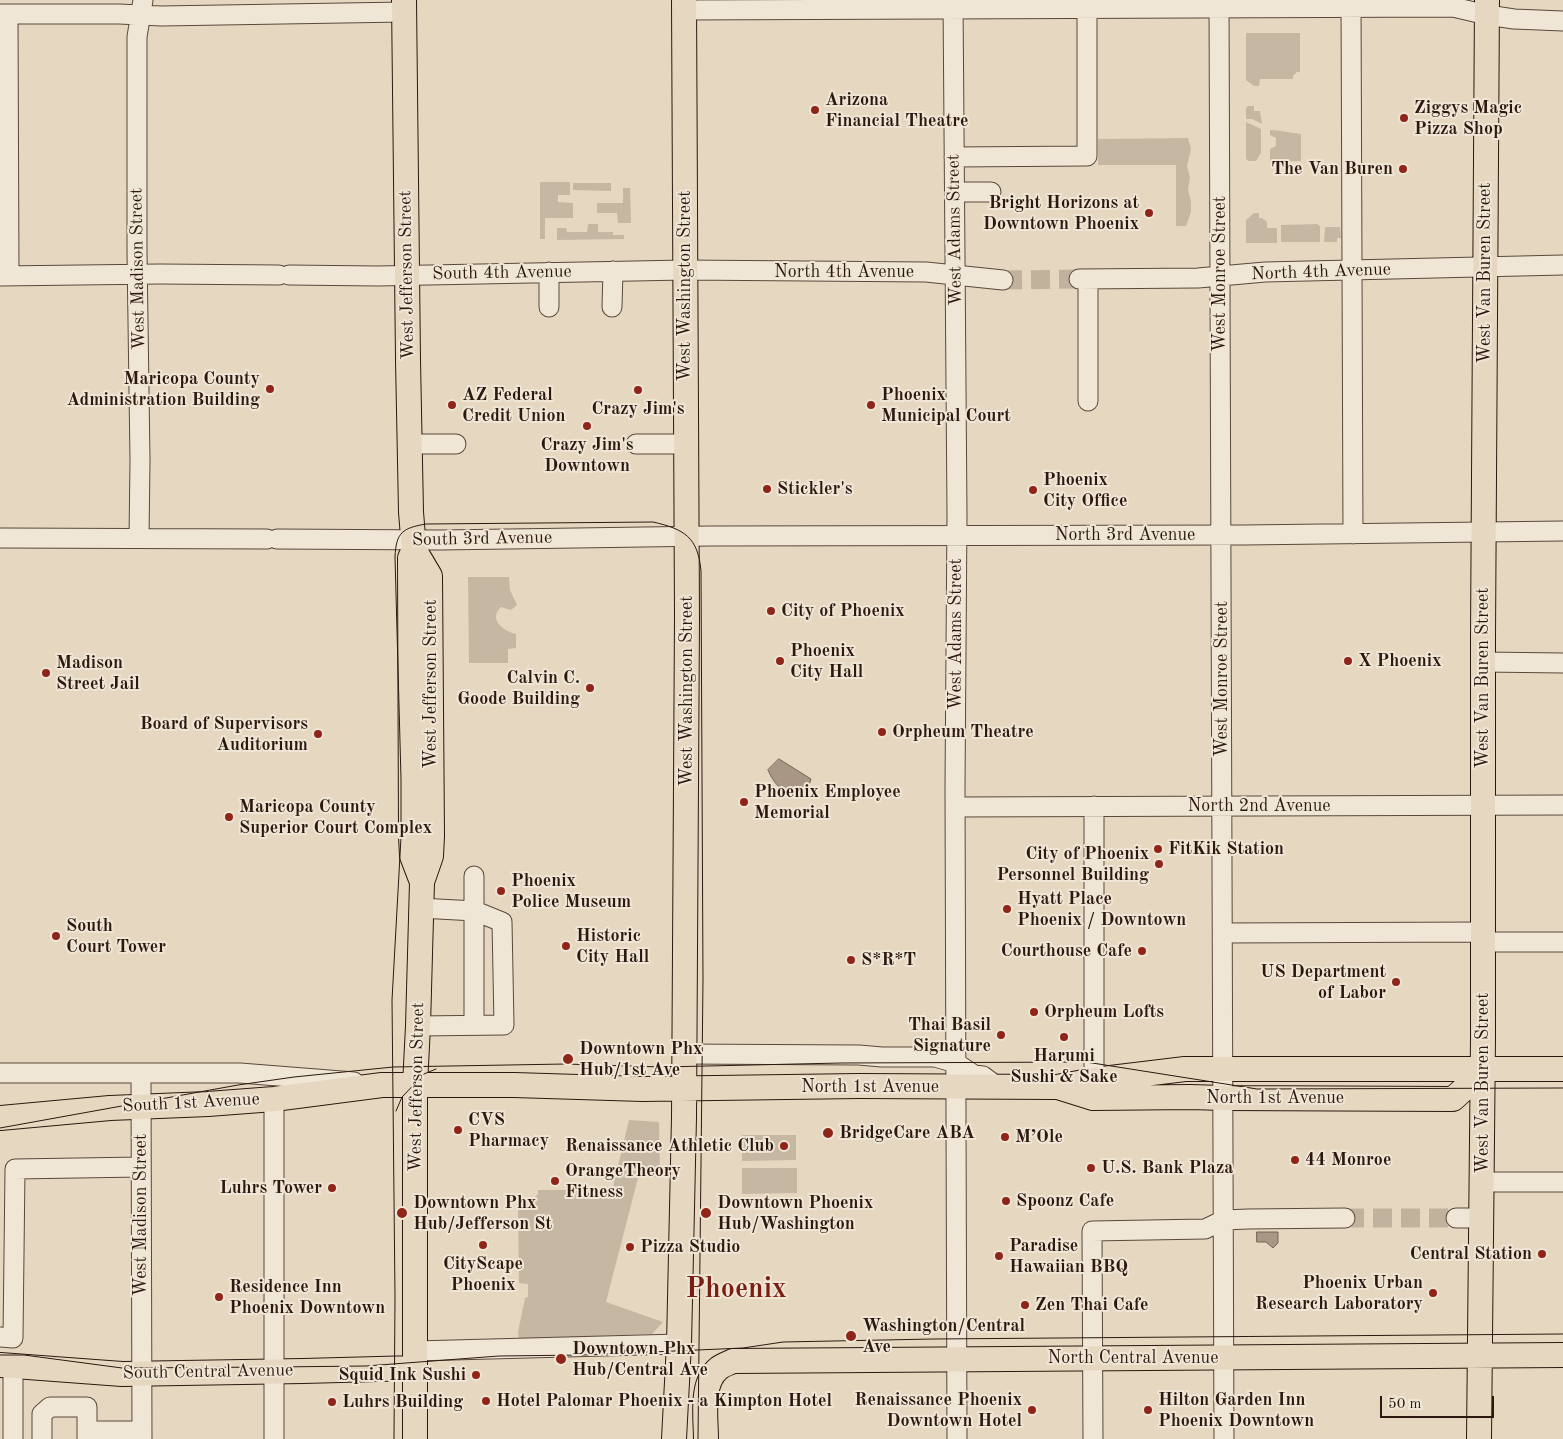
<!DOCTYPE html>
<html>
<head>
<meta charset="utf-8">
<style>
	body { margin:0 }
	#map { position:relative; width:1563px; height:1439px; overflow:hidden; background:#e6d8c0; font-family:"Old Standard TT",serif }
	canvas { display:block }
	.scale { position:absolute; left:1380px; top:1396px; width:114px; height:22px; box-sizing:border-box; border:2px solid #2c180f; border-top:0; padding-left:6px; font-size:15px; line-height:18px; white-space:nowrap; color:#2c180f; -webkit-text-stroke:4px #efe6d6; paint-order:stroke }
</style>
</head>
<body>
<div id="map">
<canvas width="1563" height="1439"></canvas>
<div class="scale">50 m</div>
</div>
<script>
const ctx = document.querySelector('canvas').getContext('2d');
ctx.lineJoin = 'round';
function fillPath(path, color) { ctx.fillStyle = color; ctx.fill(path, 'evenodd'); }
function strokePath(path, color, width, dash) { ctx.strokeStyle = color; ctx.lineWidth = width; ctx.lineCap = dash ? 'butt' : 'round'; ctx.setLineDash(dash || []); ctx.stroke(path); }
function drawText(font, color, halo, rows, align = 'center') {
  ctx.font = font + ' "Old Standard TT",serif'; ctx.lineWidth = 4; ctx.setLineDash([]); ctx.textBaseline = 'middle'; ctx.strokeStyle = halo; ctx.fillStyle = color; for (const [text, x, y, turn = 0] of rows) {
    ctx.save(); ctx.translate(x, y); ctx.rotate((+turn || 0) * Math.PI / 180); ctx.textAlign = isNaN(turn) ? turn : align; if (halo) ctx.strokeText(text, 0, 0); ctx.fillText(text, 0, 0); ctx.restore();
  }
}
const green = new Path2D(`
	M1246,33H1300V72H1297L1293,76V79H1260L1259,86H1254L1246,80Z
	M1248,106H1254V111H1260L1262,124L1252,119H1246V108Z
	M1246,122L1261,129V153L1256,161H1249L1246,159Z
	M1270,130C1280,130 1290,133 1301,134V161L1270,162V149L1276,146V138L1270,135Z
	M1188,138L1191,149L1187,166L1190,177L1188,190L1191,201V212L1186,226H1176V165H1098V139Z
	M540,182H570V195H558V202L573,203V218H545V239H540Z
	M573,183H611V191L573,190Z
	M623,188H630L631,223H618L617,213H597V203H623Z
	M1254,213H1259V218H1262L1267,222V228H1277V243H1246V220Z
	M588,224H598V232H613V235H624V239L557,240V228H566L567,232H587Z
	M1317,224L1320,226V242H1281V225Z
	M1325,227H1340L1341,238H1337V242H1324Z
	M468,577H509L510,590L517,605L511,610L501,607C488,619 503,631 516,634V648L508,649V663H469Z
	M629,1120L659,1122L660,1177L638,1178L606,1302L663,1322L652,1334L573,1337L519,1344L518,1332L525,1298L528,1297V1284L519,1283L518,1206H525L538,1194V1190H583L613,1187Z
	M742,1135H796V1160L742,1161Z
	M742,1168H797V1193L742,1194Z`);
const water = new Path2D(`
	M779,759L811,779L807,791C789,800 775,787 768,770Z
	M1257,1232H1278V1243L1273,1248L1266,1242H1257Z`);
const minorTunnel = new Path2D(`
	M1003,280L1079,279
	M1345,1218H1456`);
const minor = new Path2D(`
	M953,0L957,514L955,787L957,1439
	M1219,0L1224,1439
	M1351,0L1353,534
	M684,10L1453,7L1487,15L1514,19L1563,21
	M0,14H119L161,16L404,12
	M8,14L9,276
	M954,157L1087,156V0
	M955,192H991
	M549,272V307
	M289,275L378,276L685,270L926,272L1003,280
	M0,276L160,274L279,275
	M1079,279L1198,278L1265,272L1563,265
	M1088,279V401
	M612,307L613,271
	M410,444H456
	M636,444H686
	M0,538L267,539
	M139,538L140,460L137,252V37L143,0
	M277,539L441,540L711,536L1244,535L1563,531
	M1483,662L1563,663
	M1094,806V1080
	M955,807L1563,805
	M474,876V1025
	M1223,933L1483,932
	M1483,942H1563
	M418,1026L504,1025L502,922L475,911L420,908
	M684,1054L859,1055L882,1057H935L956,1063L974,1075L983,1076L995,1085
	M0,1073H240L354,1082
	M141,1074L142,1439
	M274,1099V1362
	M1482,1182H1563
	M1456,1218H1481
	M0,1337L13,1338L15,1169L141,1167
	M415,1351L679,1344
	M274,1372V1439
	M87,1431H142
	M13,1439V1365
	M42,1439V1414L50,1407H87V1439
	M1093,1439L1092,1231L1205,1229L1224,1220L1248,1219L1345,1218`);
const major = new Path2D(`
	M404,0L408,360L411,512L414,549L410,558L411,836L412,856L422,882
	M414,549L430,576L432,836L431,856L422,882L418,1026L415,1085V1439
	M1058,1087L1093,1098L1190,1097L1223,1098L1453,1099L1464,1089L1483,1069
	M0,1118L110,1108L208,1104L274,1099L382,1085H514L643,1089L859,1086L1057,1087L1094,1080L1185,1069H1563
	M0,1365L122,1374L303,1371L415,1368
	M674,1439L679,1344L684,1117L687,616L684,0
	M706,1439C706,1418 700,1383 719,1368C723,1365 729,1363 733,1361L1563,1355
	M1479,1439L1483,1038V636L1487,0`);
const tram = new Path2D(`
	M396,1111L402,1097L424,1074L436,1069
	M0,1128L238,1085L294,1077L393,1067L565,1064L662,1067L841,1063L1086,1062L1257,1089L1563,1088
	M0,1355H24L122,1368L274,1367L366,1366L499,1356L583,1355L743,1348L783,1342L933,1339L1563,1334
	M394,1439L395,1297L392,1000L401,837V779L395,557C396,532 403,528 426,524L653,522C684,529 698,537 701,571L703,979L698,1439`);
const markers = [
	[815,110,5,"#8f2418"],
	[1404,118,5,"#8f2418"],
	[1403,169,5,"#8f2418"],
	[1149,213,5,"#8f2418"],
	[270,389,5,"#8f2418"],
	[638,390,5,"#8f2418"],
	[452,405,5,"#8f2418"],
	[871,405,5,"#8f2418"],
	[587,426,5,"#8f2418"],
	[767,489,5,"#8f2418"],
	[1033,490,5,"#8f2418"],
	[771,611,5,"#8f2418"],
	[780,661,5,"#8f2418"],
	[1348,661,5,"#8f2418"],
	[46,673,5,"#8f2418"],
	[590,688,5,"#8f2418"],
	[882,732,5,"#8f2418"],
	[318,734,5,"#8f2418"],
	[744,802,5,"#8f2418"],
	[229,817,5,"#8f2418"],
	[1158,849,5,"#8f2418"],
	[1159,864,5,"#8f2418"],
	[501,891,5,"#8f2418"],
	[1007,909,5,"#8f2418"],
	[56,936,5,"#8f2418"],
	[566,946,5,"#8f2418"],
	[1142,951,5,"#8f2418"],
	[851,960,5,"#8f2418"],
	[1396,982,5,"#8f2418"],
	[1034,1012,5,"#8f2418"],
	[1001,1035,5,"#8f2418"],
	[1064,1037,5,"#8f2418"],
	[568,1059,6,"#8f2418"],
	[458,1130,5,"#8f2418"],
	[828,1133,6,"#8f2418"],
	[1005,1137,5,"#8f2418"],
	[784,1146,5,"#8f2418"],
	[1295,1160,5,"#8f2418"],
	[1091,1168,5,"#8f2418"],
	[555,1181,5,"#8f2418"],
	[332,1188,5,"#8f2418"],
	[1006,1201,5,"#8f2418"],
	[402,1213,6,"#8f2418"],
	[706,1213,6,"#8f2418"],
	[483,1245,5,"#8f2418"],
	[630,1247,5,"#8f2418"],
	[1542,1254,5,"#8f2418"],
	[999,1256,5,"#8f2418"],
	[1433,1293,5,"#8f2418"],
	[219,1297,5,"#8f2418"],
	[1025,1305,5,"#8f2418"],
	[851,1336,6,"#8f2418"],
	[561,1359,6,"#8f2418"],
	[476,1375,5,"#8f2418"],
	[486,1401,5,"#8f2418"],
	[332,1402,5,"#8f2418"],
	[1032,1410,5,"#8f2418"],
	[1148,1410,5,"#8f2418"]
];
const poiNames = [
	["Arizona",825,100],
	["Financial Theatre",825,121],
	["Ziggys Magic",1414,108],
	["Pizza Shop",1414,129],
	["The Van Buren",1393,169,"right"],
	["Bright Horizons at",1139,203,"right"],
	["Downtown Phoenix",1139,224,"right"],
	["Maricopa County",260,379,"right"],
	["Administration Building",260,400,"right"],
	["AZ Federal",462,395],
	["Credit Union",462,416],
	["Phoenix",881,395],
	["Municipal Court",881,416],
	["Crazy Jim's",638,409,"center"],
	["Crazy Jim's",587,445,"center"],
	["Downtown",587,466,"center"],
	["Phoenix",1043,480],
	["City Office",1043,501],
	["Stickler's",777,489],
	["City of Phoenix",781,611],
	["Phoenix",790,651],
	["City Hall",790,672],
	["X Phoenix",1358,661],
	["Madison",56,663],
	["Street Jail",56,684],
	["Calvin C.",580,678,"right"],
	["Goode Building",580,699,"right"],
	["Board of Supervisors",308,724,"right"],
	["Auditorium",308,745,"right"],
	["Orpheum Theatre",892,732],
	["Phoenix Employee",754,792],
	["Memorial",754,813],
	["Maricopa County",239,807],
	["Superior Court Complex",239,828],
	["FitKik Station",1168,849],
	["City of Phoenix",1149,854,"right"],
	["Personnel Building",1149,875,"right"],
	["Phoenix",511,881],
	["Police Museum",511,902],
	["Hyatt Place",1017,899],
	["Phoenix / Downtown",1017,920],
	["South",66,926],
	["Court Tower",66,947],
	["Historic",576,936],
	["City Hall",576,957],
	["Courthouse Cafe",1132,951,"right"],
	["S*R*T",861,960],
	["US Department",1386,972,"right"],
	["of Labor",1386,993,"right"],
	["Orpheum Lofts",1044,1012],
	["Thai Basil",991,1025,"right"],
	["Signature",991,1046,"right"],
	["Downtown Phx",579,1049],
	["Hub/1st Ave",579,1070],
	["Harumi",1064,1056,"center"],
	["Sushi & Sake",1064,1077,"center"],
	["CVS",468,1120],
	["Pharmacy",468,1141],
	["BridgeCare ABA",839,1133],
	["M’Ole",1015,1137],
	["Renaissance Athletic Club",774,1146,"right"],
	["44 Monroe",1305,1160],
	["U.S. Bank Plaza",1101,1168],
	["OrangeTheory",565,1171],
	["Fitness",565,1192],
	["Luhrs Tower",322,1188,"right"],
	["Spoonz Cafe",1016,1201],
	["Downtown Phx",413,1203],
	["Hub/Jefferson St",413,1224],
	["Downtown Phoenix",717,1203],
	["Hub/Washington",717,1224],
	["Paradise",1009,1246],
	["Hawaiian BBQ",1009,1267],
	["Pizza Studio",640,1247],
	["Central Station",1532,1254,"right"],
	["CityScape",483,1264,"center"],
	["Phoenix",483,1285,"center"],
	["Phoenix Urban",1423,1283,"right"],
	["Research Laboratory",1423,1304,"right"],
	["Residence Inn",229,1287],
	["Phoenix Downtown",229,1308],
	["Zen Thai Cafe",1035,1305],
	["Washington/Central",862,1326],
	["Ave",862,1347],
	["Downtown Phx",572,1349],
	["Hub/Central Ave",572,1370],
	["Squid Ink Sushi",466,1375,"right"],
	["Renaissance Phoenix",1022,1400,"right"],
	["Downtown Hotel",1022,1421,"right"],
	["Hilton Garden Inn",1158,1400],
	["Phoenix Downtown",1158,1421],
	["Hotel Palomar Phoenix - a Kimpton Hotel",496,1401],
	["Luhrs Building",342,1402]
];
const streetNames = [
	["West Adams Street",955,230,-91],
	["West Madison Street",138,269,-91],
	["North 4th Avenue",844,272],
	["North 4th Avenue",1321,272,-2],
	["South 4th Avenue",502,273,-1],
	["West Van Buren Street",1485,273,-90],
	["West Monroe Street",1220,274,-90],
	["West Jefferson Street",407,275,-91],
	["West Washington Street",685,286,-90],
	["North 3rd Avenue",1125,535],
	["South 3rd Avenue",482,539,-1],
	["West Adams Street",956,634,-90],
	["West Van Buren Street",1483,678,-90],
	["West Monroe Street",1222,679,-90],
	["West Jefferson Street",431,684,-90],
	["West Washington Street",687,691,-90],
	["North 2nd Avenue",1259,806],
	["West Van Buren Street",1483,1083,-90],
	["West Jefferson Street",417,1087,-89],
	["North 1st Avenue",870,1087],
	["North 1st Avenue",1275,1098],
	["South 1st Avenue",191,1103,-3],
	["West Madison Street",141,1215,-90],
	["North Central Avenue",1133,1358],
	["South Central Avenue",208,1372,-1]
];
const townNames = [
	["Phoenix",736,1290]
];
fillPath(green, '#c6b7a2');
fillPath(water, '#a79784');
strokePath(water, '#766455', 1);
strokePath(minorTunnel, '#c1b29d', 19, [19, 9]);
strokePath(minor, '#5a483b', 21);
strokePath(major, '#2c180f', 26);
strokePath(minor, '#efe6d6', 19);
strokePath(major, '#e6d8c0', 24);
strokePath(tram, '#2c180f', 1);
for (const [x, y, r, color] of markers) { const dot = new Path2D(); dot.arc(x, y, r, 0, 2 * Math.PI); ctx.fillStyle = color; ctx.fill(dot); strokePath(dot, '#efe6d6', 2); }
drawText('bold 18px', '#2c180f', '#efe6d6', poiNames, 'left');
drawText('18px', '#2c180f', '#efe6d6', streetNames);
drawText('bold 28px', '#7a1f14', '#efe6d6', townNames);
</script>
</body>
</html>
